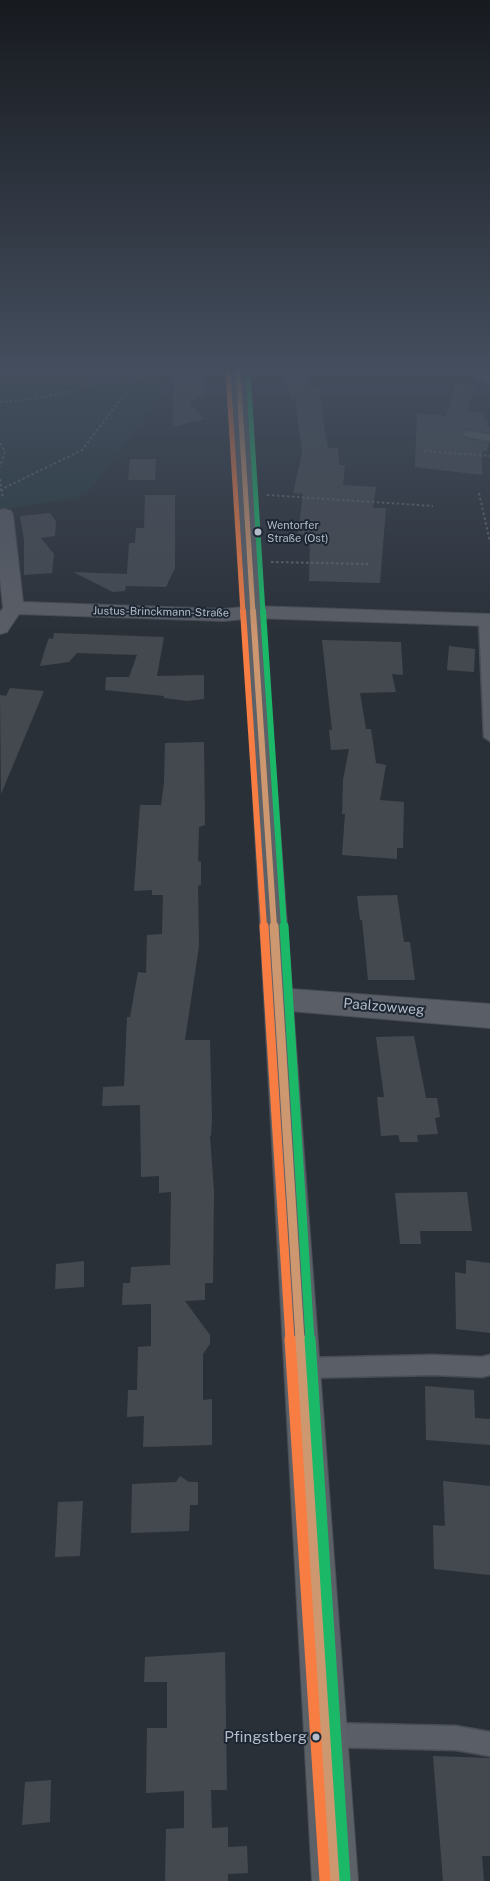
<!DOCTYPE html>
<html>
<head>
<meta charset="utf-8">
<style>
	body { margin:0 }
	canvas { display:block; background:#2a3038 }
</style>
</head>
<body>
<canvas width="490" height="1881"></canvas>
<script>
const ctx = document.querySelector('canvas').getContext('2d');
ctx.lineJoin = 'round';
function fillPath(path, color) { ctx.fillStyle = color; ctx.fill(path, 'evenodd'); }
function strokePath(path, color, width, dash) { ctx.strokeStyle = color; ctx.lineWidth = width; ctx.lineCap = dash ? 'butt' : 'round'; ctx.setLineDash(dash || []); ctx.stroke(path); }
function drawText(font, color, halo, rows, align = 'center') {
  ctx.font = font + ' "Public Sans",sans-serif'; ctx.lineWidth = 4; ctx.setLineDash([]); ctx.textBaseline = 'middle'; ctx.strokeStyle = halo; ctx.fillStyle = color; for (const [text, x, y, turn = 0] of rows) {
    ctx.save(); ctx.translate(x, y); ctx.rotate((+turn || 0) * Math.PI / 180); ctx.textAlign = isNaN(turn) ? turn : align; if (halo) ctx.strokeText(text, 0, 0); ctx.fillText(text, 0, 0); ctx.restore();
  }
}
const green = new Path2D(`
	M0,372H157L153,386L163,385L146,417L87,493L76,498L0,510Z`);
const building = new Path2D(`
	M174,372H203L204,396L188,402L204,419L173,427Z
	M283,372H307L309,387H318V389H320L323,420L328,448H338L339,465H345L343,485L376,487L373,508H386L380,583L309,581L310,535L298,534L303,494L293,493L302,453L295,399H291Z
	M456,384L475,386L468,411L485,413L484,419L488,420L487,426H490V433L468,429L461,434L465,438L489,443L487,451H482V475L415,467L417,413L446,416Z
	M130,459H156L155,480H128Z
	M145,495H175V568L166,587L126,586L125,591L113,592L73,572L127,574L129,543H135L136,528H144Z
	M50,513L56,521L55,536L41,538L54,554L52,573L24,575V540L20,516Z
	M54,633L164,637L157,676L204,675V699L187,701L164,698V696L105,690L106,677H129L137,655L77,653L69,662L40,666L46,646L49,638L53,639Z
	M322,640L401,642L403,675L392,674L396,692L360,693L366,729H371L376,763L386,765L380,800L404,802L403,848H397V859L342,855L345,814H342L343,780L349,749L331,750L329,730H332Z
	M449,646L475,649L474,672L447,670Z
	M10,688L44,691L1,794L0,695L6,696Z
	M204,742L205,825L199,827L198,861L201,862V885L198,886L199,946L185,1040H210L212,1119L211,1136H210L214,1191L213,1283H205V1300L185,1301L210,1335V1344L203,1354V1400L212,1399V1445L143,1447L144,1416L127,1417L128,1390H137L138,1347L151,1346V1304L122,1305L123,1283H130L131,1267L170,1265L171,1192L159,1193V1176L141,1177L140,1105L102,1106L103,1087L124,1086L127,1017H130L138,972L146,973L147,935L162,934L163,895H152V890L134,891L140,805H161L164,783L165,743Z
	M397,895L404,942H410L415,980H368L362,920H360L357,896Z
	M414,1036L426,1098H437L440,1117L435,1118L438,1134L417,1135L418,1142H400L398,1135L381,1136L377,1097H384L376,1037Z
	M467,1192L472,1231H420L421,1244H400L395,1193Z
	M466,1260L490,1263V1333L456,1329L455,1272L466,1274Z
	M84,1261V1287L55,1289L56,1264Z
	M425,1386L474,1390L475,1418L490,1419V1445L426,1440Z
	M180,1476L189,1482H198V1505H190L189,1531L131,1533L132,1484L176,1482Z
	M443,1481L490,1486V1575L434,1569L433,1525L445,1526Z
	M83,1501L80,1556L55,1557L58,1502Z
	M225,1652L227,1790H211L212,1828L228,1827V1847L247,1846L248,1873L228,1874V1881H165L166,1829L184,1828V1791L146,1793L147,1728H167V1682H144L145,1657Z
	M433,1756L490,1758V1856H482L484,1881H443Z
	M51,1780L50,1822L22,1825L25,1782Z`);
const path = new Path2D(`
	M0,402C42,399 84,391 122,372
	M0,443L5,451L0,467
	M424,451L490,456
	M0,479L3,498
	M0,490L82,450L136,380L147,372
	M479,493L490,542
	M267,495L433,506
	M271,562L368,564`);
const service = new Path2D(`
	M473,372H480L490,378V385L473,376Z
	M468,431L490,435V441L465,436L463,434Z
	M485,617L490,619V741L484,737L479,620Z
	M433,1355L482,1357L490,1355V1375L482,1377L433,1375L301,1378L294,1375L291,1368L294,1361L301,1358Z
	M329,1723L456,1726L490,1732V1756L456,1750L329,1747L321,1743L317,1735L321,1727Z`);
const minor = new Path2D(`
	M4,509L11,511L13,515L23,602L224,609L253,606L490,614V626L253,618L224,621L19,614L7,632L0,634V612L3,608L0,577V510Z
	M278,988L490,1004V1028L278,1010L268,1007L264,999L268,991Z`);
const primary = new Path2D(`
	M230,372H246L358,1881H312Z`);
const bus1Far3 = new Path2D(`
	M238,372L253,613`);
const bus1Far2 = new Path2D(`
	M253,611L274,927`);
const bus1Far1 = new Path2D(`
	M274,926L300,1340`);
const bus1 = new Path2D(`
	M300,1339L335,1881`);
const bus2Far3 = new Path2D(`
	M228,373L243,613`);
const bus2Far2 = new Path2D(`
	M243,611L264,927`);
const bus2Far1 = new Path2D(`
	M264,926L290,1340`);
const bus2 = new Path2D(`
	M290,1339L325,1881`);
const bus3Far3 = new Path2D(`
	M248,372L263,613`);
const bus3Far2 = new Path2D(`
	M263,611L284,927`);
const bus3Far1 = new Path2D(`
	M284,926L310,1340`);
const bus3 = new Path2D(`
	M310,1339L345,1880`);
const markers = [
	[258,532,4.5,"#b4bcc9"],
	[316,1737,4.5,"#b4bcc9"]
];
const farBusnames = [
	["Wentorfer",267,526],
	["Straße (Ost)",267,539]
];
const farStreetnames = [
	["Justus-Brinckmann-Straße",161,612,1]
];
const streetNames = [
	["Paalzowweg",384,1007,5]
];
const nearBusnames = [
	["Pfingstberg",307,1737]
];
fillPath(green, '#273a3e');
fillPath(building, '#444950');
strokePath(service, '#484c53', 3);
strokePath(minor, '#484c53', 2);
strokePath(primary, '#484c55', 2);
strokePath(path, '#5d636a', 2, [2.5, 2.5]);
fillPath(service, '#5a5e66');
fillPath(minor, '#5a5e66');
fillPath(primary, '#5c6168');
strokePath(bus1Far3, '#cd976f', 5);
strokePath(bus1Far2, '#cd976f', 6);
strokePath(bus1Far1, '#cd976f', 9);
strokePath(bus1, '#cd976f', 11);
strokePath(bus2Far3, '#f77d43', 5);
strokePath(bus2Far2, '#f77d43', 6);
strokePath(bus2Far1, '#f77d43', 9);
strokePath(bus2, '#f77d43', 11);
strokePath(bus3Far3, '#1ab867', 5);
strokePath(bus3Far2, '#1ab867', 6);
strokePath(bus3Far1, '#1ab867', 9);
strokePath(bus3, '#1ab867', 11);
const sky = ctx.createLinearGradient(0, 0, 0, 636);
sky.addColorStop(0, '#171a1f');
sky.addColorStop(0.58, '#444e5e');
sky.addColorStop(1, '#444e5e00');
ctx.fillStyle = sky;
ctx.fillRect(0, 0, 490, 636);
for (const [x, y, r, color] of markers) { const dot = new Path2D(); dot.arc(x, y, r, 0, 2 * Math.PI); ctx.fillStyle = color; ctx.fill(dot); strokePath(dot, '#1d2633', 2); }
drawText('11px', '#b4bcc9', '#1d2633', farBusnames, 'left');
drawText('11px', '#b4bcc9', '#1d2633', farStreetnames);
drawText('14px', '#b4bcc9', '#1d2633', streetNames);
drawText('15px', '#b4bcc9', '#1d2633', nearBusnames, 'right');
</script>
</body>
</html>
